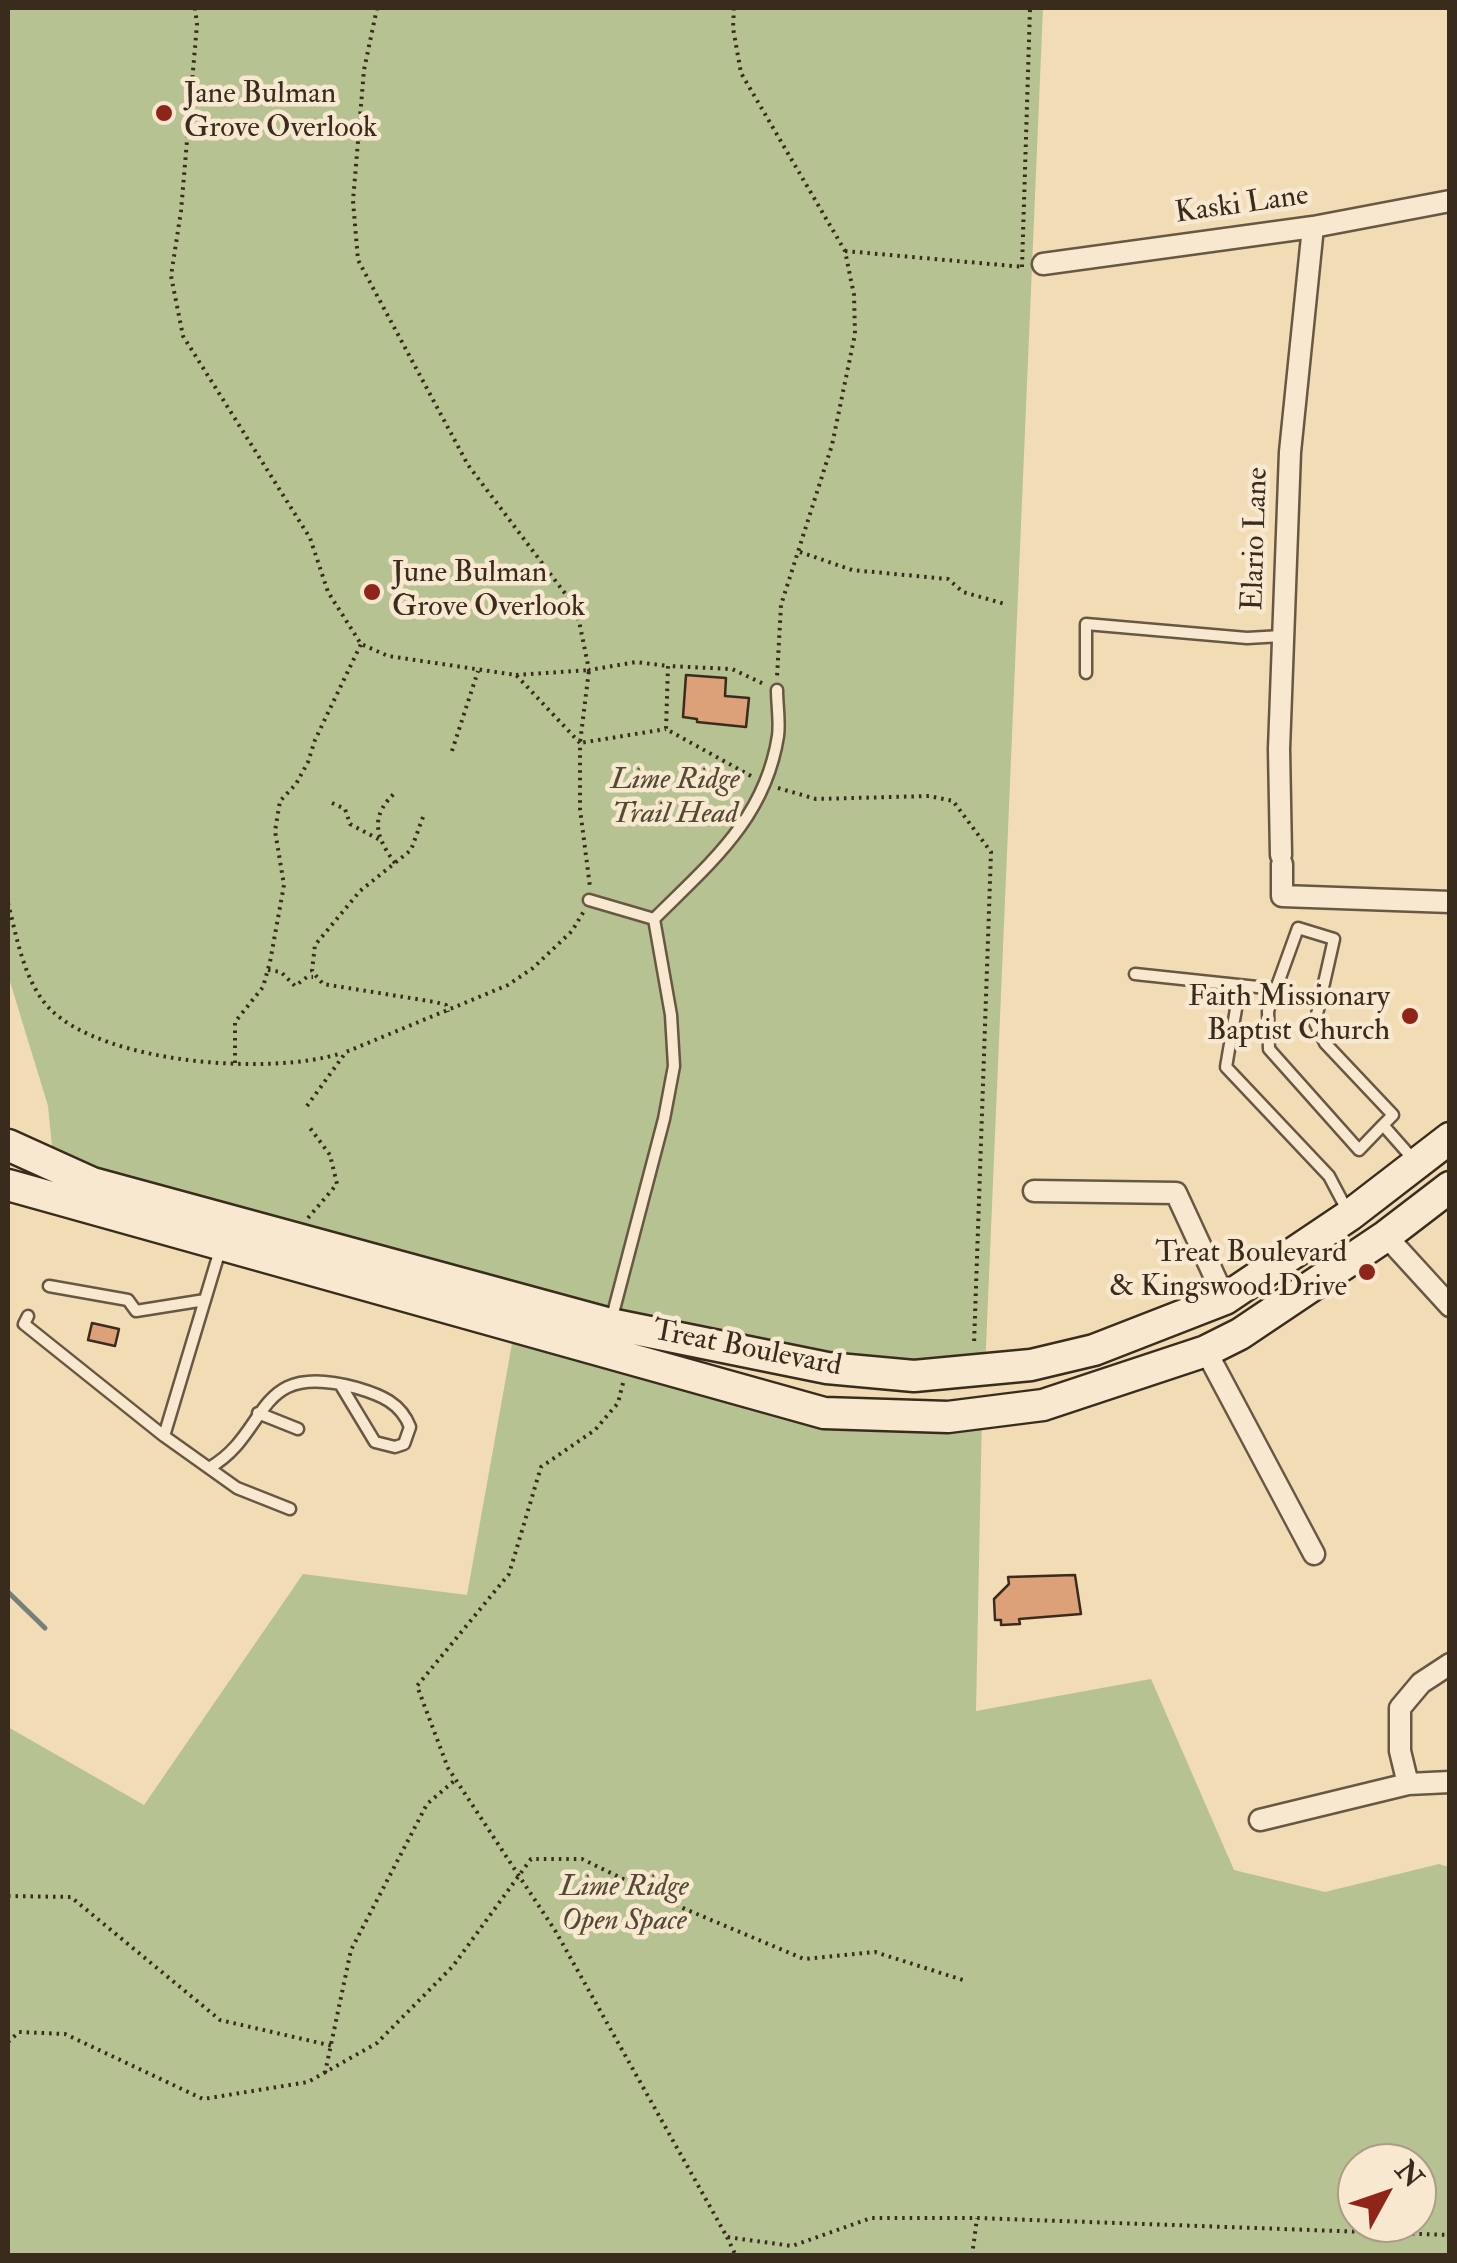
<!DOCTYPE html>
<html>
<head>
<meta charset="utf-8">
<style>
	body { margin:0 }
	#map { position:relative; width:1457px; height:2263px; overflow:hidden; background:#f2dcb5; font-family:"IM FELL Double Pica",serif }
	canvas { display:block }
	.frame { position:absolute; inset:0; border:10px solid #3a2c1d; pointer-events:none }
	.north { position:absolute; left:1337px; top:2143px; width:100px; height:100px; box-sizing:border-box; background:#f7e8cf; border:2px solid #ab9d88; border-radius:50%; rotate:50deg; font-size:28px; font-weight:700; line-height:40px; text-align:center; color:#3a2c1d }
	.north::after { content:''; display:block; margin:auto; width:35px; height:45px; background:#8f2418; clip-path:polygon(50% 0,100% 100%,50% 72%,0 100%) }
</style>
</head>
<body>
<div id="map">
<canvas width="1457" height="2263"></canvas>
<div class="frame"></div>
<div class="north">N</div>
</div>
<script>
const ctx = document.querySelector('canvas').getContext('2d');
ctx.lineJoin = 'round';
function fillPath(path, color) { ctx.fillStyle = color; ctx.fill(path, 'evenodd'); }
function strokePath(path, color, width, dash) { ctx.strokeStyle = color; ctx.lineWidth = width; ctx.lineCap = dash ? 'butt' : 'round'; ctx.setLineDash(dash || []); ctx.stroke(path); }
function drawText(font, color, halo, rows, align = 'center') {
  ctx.font = font + ' "IM FELL Double Pica",serif'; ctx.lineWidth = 9; ctx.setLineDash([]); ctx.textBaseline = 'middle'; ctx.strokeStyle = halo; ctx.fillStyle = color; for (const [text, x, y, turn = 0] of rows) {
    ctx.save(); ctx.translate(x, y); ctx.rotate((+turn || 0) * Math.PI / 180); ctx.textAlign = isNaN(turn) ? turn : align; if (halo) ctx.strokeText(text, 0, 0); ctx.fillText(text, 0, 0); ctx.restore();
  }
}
const green = new Path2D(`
	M8,8H1043L985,1369L827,1368L54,1166L48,1106L8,975Z
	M515,1327L824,1413H982L976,1711L1151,1679L1234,1870L1325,1892L1439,1864L1449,1867V2255H8V1727L144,1805L303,1574L467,1595ZM1357,2163H1417V2223H1357Z`);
const stream = new Path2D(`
	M8,1592L45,1628`);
const building = new Path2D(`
	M686,675L726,678L725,696L749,698L746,727L697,722V719L683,717Z
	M92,1323L119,1329L115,1346L88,1340Z
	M1075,1575L1081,1614L1019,1619L1020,1624L1001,1625V1620H995L994,1599L1009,1584L1008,1577Z`);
const path = new Path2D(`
	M195,8L197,24L181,211L171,276L183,336L310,538L328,592L361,644L388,656L516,675L580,743V809L590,887
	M377,8L364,70L353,201L358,260L468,465L570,600L579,621L589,670L636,662L668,666
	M734,8L733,28L741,73L845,251L854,295L855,334L832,445L781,605L777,677
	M845,251L1024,267
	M1022,267L1030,8
	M800,552L852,570L948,579L963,592L1005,604
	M516,675L589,670L580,743L666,729
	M452,751L478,671
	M751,776L666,729L668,666L732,669L766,685
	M778,788L816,799L929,796L953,801L991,852L974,1345
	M332,803L345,809L350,824L380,840
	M423,817L411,850L360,891L315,945L312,971L323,984L435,1002L446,1005L448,1012
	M395,863C374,835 370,815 397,791
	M8,903C17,938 24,982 50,1009C105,1064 271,1076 342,1053
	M268,970L281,972L295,986L307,977H313
	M235,1063V1022L263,987L270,962L284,885L275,831L280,801L296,784L308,762L315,740L361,644
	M307,1106L346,1052L508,985L533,968L572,931L584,911
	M308,1218L337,1184L330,1155L310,1128
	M623,1383L618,1403L595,1430L541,1467L509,1574L417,1686L448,1768L556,1932L727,2237L792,2246L871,2218H977L1450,2235
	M8,1896L71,1897L220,2020L333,2046
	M8,2042L19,2032L65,2034L203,2099L308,2082L377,2043L453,1966L531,1859H582L685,1909L804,1959L875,1952L963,1980
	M325,2073L351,1950L427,1804L454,1781
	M727,2237L736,2256
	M972,2256L977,2218`);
const lane = new Path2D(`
	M1086,673V624L1247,638L1282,636
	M589,900L654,919
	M1135,974L1276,989
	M1233,986L1236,1009L1226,1067L1329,1176L1347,1210
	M1383,1125L1359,1150L1269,1049L1268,1011L1298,928L1334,939L1315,1023L1325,1043L1393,1115L1383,1125L1413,1159
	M220,1250L164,1436L237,1488L290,1509
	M49,1286L128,1300L136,1311L205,1300
	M28,1316L24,1324L164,1436
	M611,1321L664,1119L674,1066L671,1015L654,919C710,863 765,819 778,736C780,722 777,705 777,690
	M258,1413L298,1429
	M209,1468C272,1432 252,1359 357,1388C381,1395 401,1403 410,1427L404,1444L395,1447L375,1442L340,1384`);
const street = new Path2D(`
	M1043,264L1313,227L1450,201
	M1281,855L1279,749L1290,452L1313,227
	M1282,864V896L1450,902
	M1034,1191L1176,1193L1225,1299
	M1386,1236L1450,1306
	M1206,1351L1314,1554
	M1408,1784L1400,1751V1708L1421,1683L1450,1664
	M1260,1820L1408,1784L1450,1782`);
const secondary = new Path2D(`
	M8,1145L92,1183L610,1324L827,1368L914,1376L1031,1365L1094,1350L1225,1299L1350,1215L1450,1138
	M8,1185L824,1413L948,1417L1043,1405L1206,1351L1240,1334L1386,1236L1450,1187`);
const markers = [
	[164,113,10,"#8f2418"],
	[372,592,10,"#8f2418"],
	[1410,1016,10,"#8f2418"],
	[1367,1272,10,"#8f2418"]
];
const poiNames = [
	["Jane Bulman",184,96],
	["Grove Overlook",184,130],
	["June Bulman",392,575],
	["Grove Overlook",392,609],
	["Faith Missionary",1390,999,"right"],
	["Baptist Church",1390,1033,"right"],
	["Treat Boulevard",1347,1255,"right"],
	["& Kingswood Drive",1347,1289,"right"]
];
const streetNames = [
	["Kaski Lane",1242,206,-8],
	["Elario Lane",1257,539,-88],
	["Treat Boulevard",747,1350,11]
];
const parkNames = [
	["Lime Ridge",675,782],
	["Trail Head",675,816],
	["Lime Ridge",624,1889],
	["Open Space",624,1923]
];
fillPath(green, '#b6c291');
strokePath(stream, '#758178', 5);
fillPath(building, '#dca178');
strokePath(building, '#3a2c1d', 2.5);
strokePath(lane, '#685843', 15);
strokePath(street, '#685843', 25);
strokePath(secondary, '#3a2c1d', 35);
strokePath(path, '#3a2c1d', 4, [2.5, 5]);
strokePath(lane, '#f7e8cf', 10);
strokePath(street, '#f7e8cf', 20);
strokePath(secondary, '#f7e8cf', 30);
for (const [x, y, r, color] of markers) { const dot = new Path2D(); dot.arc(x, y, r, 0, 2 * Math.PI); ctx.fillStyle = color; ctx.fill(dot); strokePath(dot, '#f7e8cf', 4); }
drawText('30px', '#3a2c1d', '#f7e8cf', poiNames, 'left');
drawText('30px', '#3a2c1d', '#f7e8cf', streetNames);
drawText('italic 30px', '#534a34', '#f7e8cf', parkNames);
</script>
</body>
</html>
